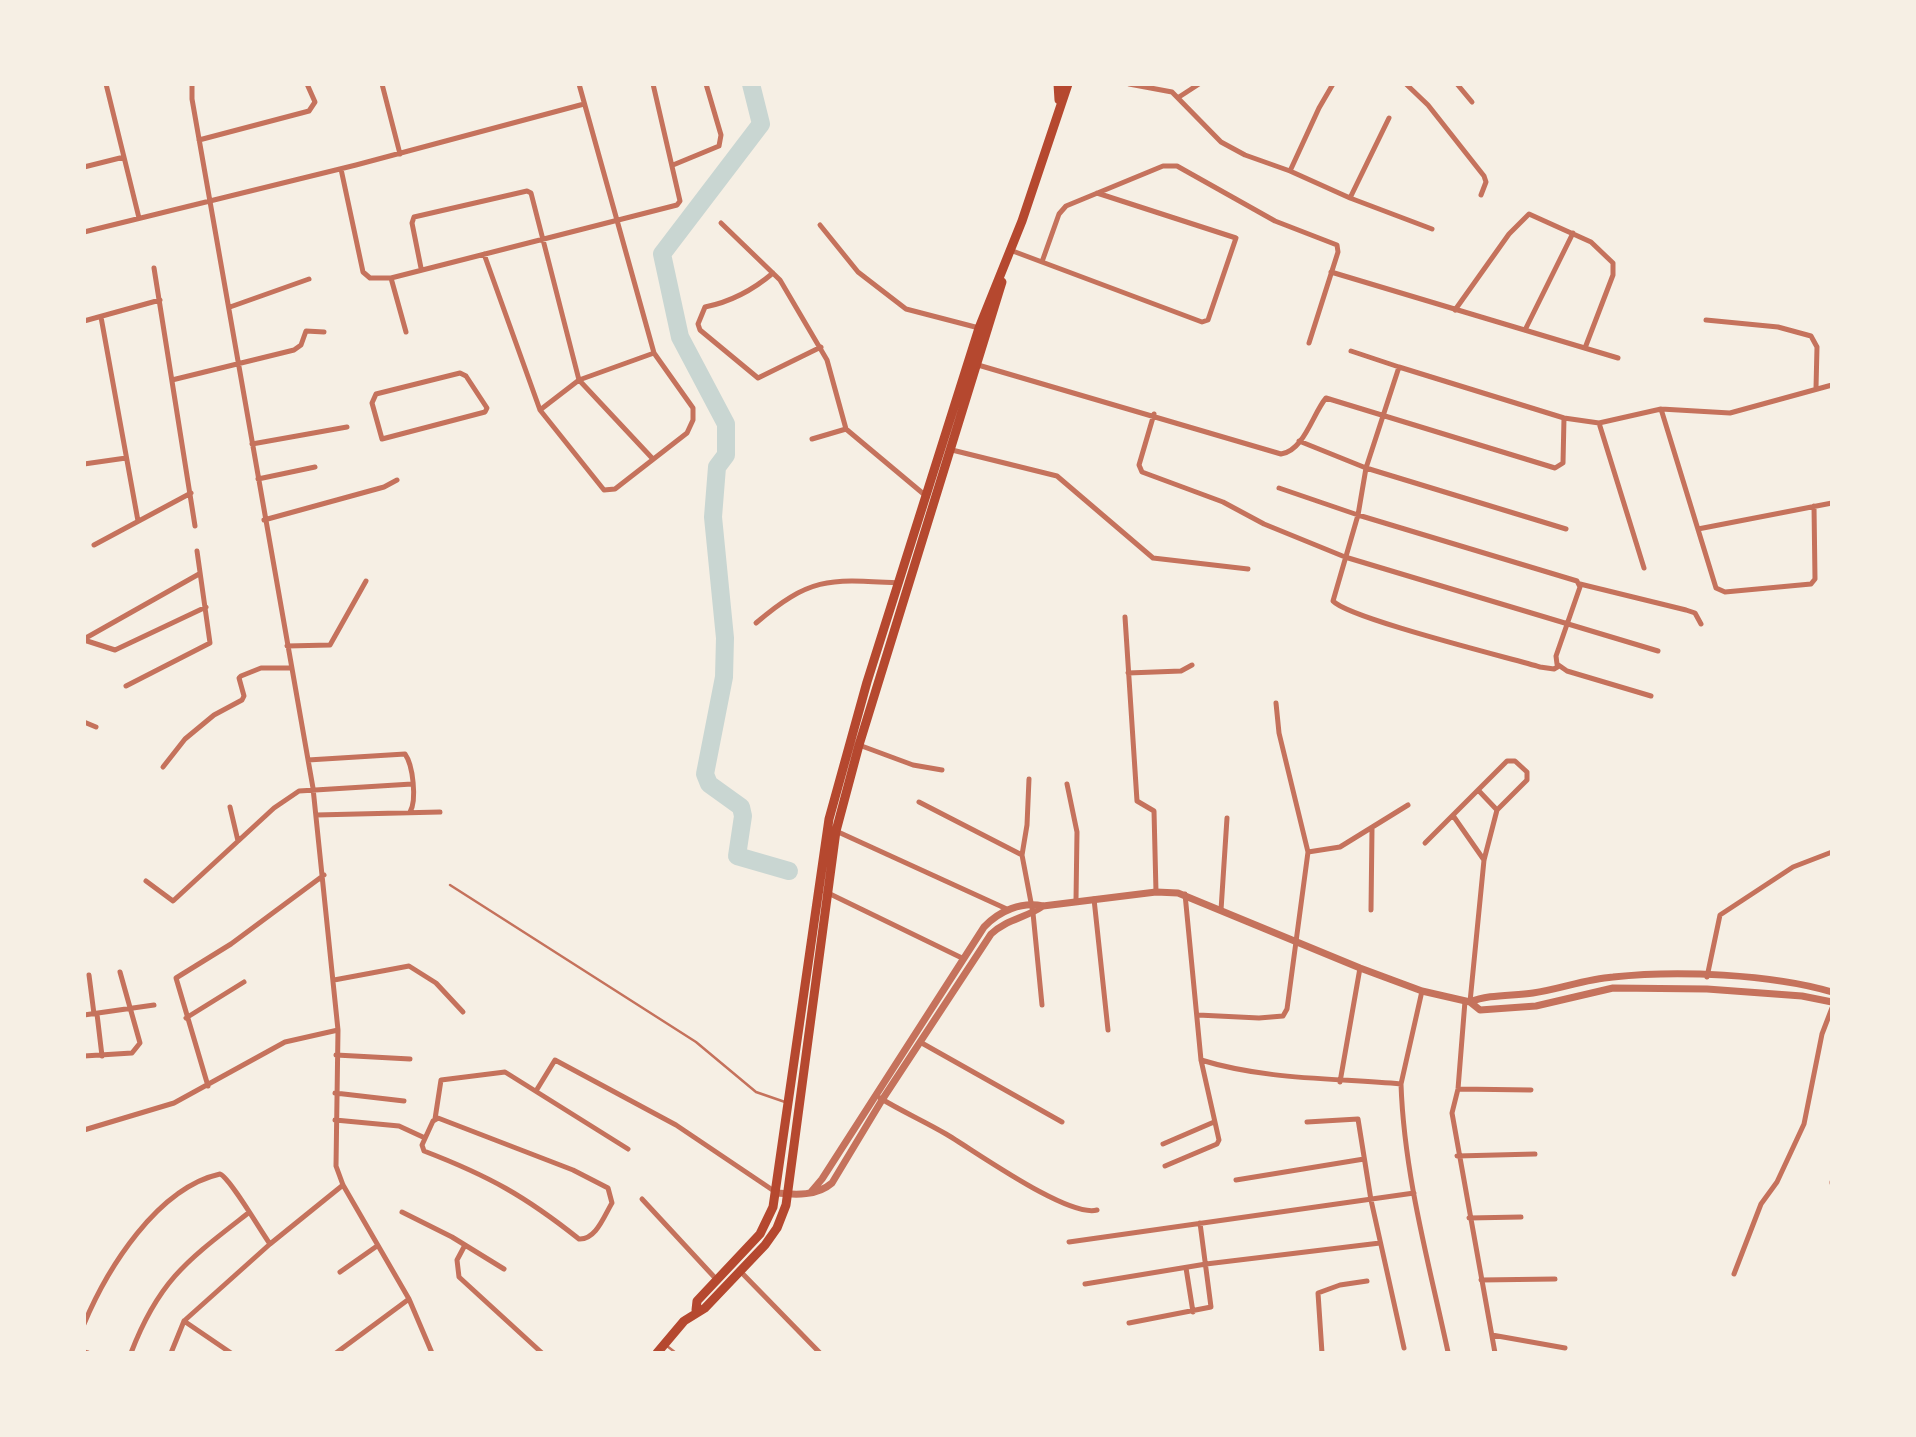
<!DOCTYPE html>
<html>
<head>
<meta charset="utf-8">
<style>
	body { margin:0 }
	#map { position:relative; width:1916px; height:1437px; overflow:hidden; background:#f6efe4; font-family:"Asap Condensed",sans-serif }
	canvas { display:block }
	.frame { position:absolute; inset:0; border:86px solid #f6efe4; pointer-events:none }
</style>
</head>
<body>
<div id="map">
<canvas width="1916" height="1437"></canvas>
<div class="frame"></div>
</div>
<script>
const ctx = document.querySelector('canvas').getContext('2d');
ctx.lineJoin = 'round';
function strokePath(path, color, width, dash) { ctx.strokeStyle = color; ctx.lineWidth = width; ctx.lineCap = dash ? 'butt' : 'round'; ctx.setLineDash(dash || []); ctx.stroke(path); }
const river = new Path2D(`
	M751,84L761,124L662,254L680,337L726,424V455L717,467L713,517L725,638L724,677L705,774L709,784L741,807L743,816L737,856L789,871`);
const service = new Path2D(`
	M450,885L696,1042L756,1092L785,1102
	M667,1346L676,1353`);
const minor = new Path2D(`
	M106,84L139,218
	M192,84V99L313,788L338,1030L336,1166L343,1185L409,1299L432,1353
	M382,84L400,154
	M1129,84L1172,92L1221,142L1245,155L1290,171L1350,198L1389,118
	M1406,84L1428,105L1484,176L1486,182L1481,195
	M1457,84L1472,102
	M1179,97L1199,84
	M199,140L309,111L315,102L307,84
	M673,165L719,146L721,135L706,84
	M84,167L124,157
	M341,169L363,272L370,278H391L677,205L680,201L653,84
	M1290,171L1319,108L1333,84
	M1350,198L1432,229
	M721,223L780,280L827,360L846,429L926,496
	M820,225L858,272L906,309L979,328
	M84,232L356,165L584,104
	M1010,250L1202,322L1208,320L1236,238L1097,193
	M484,254L540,410L604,490L615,489L687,433L693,420V408L654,353L579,84
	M1043,259L1059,214L1066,206L1163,166H1177L1275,221L1337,245L1338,252L1309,343
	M154,268L195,526
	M421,268L412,223L414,217L527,191L531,193L579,380L652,458
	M1331,272L1618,358
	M773,273C753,290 730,302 705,307L698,324L700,330L758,378L821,347
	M391,278L406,332
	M230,307L309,279
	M1455,310L1509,234L1529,214L1591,242L1613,263V275L1585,348
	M101,317L138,521
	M1706,320L1778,327L1811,336L1817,347L1816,388
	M84,321L160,300
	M1526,328L1573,233
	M1351,351L1399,367
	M978,365L1281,454C1304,451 1313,413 1326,398L1555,468L1563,463L1564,418
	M460,373L466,376L487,408L485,412L382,439L372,403L376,394Z
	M172,380L294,350L301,345L306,331L324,332
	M1661,409L1730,413L1832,385
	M540,410L579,380L654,353
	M1154,414L1139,465L1142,472L1223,502L1264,524L1345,557L1658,651
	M1599,423L1644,568
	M812,439L846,429
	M1299,441L1366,468L1566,529
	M252,444L347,427
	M952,450L1057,476L1153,558L1248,569
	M84,464L126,458
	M258,479L315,467
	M1279,488L1358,515L1577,581L1580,587L1556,656L1557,664L1567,671L1651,696
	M264,520L384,487L397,480
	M1698,529L1832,503
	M94,545L191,493
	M1580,584L1686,610L1695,613L1701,624
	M1125,617L1137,801L1154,811L1156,892
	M756,623C811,576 830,579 899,583
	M84,639L199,574
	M84,640L115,650L206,607
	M287,646L330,645L366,581
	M1559,666L1554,669L1540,667C1506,657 1348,618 1333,601L1358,515L1366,468L1399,367L1564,418L1599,423L1661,409L1716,588L1725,592L1811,584L1815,579L1814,506
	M1128,673L1181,671L1192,665
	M126,686L210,643L197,551
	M84,722L96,727
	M859,745L913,765L942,770
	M308,760L405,754C413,765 417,800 410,812
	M163,767L185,739L214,715L242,700L244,696L239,678L241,676L261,668H291
	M1067,784L1077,832L1076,900
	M1479,791L1497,810
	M919,802L1022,855L1033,913L1042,1005
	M230,807L238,841
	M316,815L440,812
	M1454,817L1484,860
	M836,831L1009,910
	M1425,843L1507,761H1515L1527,772V780L1497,810L1484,860L1470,1002
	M1308,852L1340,847L1408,805
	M1022,855L1027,825L1029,779
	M146,881L173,901L274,808L299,791L412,784
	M826,892L964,959
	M1094,899L1108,1030
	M1221,910L1227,818
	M1371,910L1372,829
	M89,975L94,1014
	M1707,977L1720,915L1793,867L1832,852
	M334,980L409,966L436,983L463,1012
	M1465,1001L1458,1089L1452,1113L1495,1353
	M97,1014L102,1056
	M84,1015L154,1005
	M1198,1015L1259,1018L1283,1016L1287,1009L1308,852L1279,733L1276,703
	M186,1018L244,982
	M920,1042L1062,1122
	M336,1055L410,1059
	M84,1056L132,1053L140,1043L120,972
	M1201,1060C1266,1080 1333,1078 1401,1084L1422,991
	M1340,1082L1360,968
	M1401,1084C1404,1174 1429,1264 1448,1352
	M208,1086L176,978L231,944L324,875
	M1458,1089L1531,1090
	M536,1091L555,1060L676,1125L777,1193
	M335,1093L404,1101
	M880,1098C901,1111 924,1121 946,1134C975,1151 1068,1218 1097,1210
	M438,1118L573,1170L608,1188L612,1203C604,1216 596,1240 579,1239C525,1196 489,1176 424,1151L422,1145L433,1121Z
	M435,1119L441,1080L505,1072L628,1149
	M335,1120L399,1126L425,1138
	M1307,1122L1358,1119L1371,1200L1404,1348
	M84,1130L174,1103L285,1042L338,1030
	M1163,1144L1214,1122
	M1457,1156L1535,1154
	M1165,1166L1217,1144L1219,1140L1201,1060L1185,894
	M1236,1180L1364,1159
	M1832,1183V1182
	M642,1199L717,1280
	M402,1212L452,1237L504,1269
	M1469,1218L1521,1217
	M1069,1242L1414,1193
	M465,1245L457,1260L459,1277L542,1353
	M1186,1268L1193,1312
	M740,1271L820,1353
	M340,1272L377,1246
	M1734,1274L1761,1204L1777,1182L1804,1124L1822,1034L1832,1008
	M1481,1280L1555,1279
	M1085,1284L1206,1264L1380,1243
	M184,1321L231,1353
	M1129,1323L1211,1307L1200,1223
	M84,1324C107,1269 157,1188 220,1174C230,1178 260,1230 270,1244
	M1492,1335L1565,1348
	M84,1352L88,1353
	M131,1353C159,1280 188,1260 247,1214
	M171,1353L184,1321L270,1244L343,1185
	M336,1353L409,1299
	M1322,1353L1318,1293L1340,1285L1367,1281`);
const tertiary = new Path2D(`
	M1470,1002C1489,994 1513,996 1533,993C1560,989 1586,979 1613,977C1677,970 1771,974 1832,992
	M811,1192L822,1179L984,927C999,911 1022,901 1043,906L1156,892L1178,893L1360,968L1422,991L1470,1002L1480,1010L1536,1006L1613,988L1707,989L1802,996L1832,1002
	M777,1193C796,1195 817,1196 832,1183L882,1100L991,934C1007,919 1026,918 1043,906`);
const primary = new Path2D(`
	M1058,84L1059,100
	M696,1310L697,1301L760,1234L773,1207L829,819L867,682L979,328L1022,221L1068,84
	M657,1353L684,1321L705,1308L765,1245L777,1228L786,1205L836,831L859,745L1002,282`);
strokePath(river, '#c9d6d2', 18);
strokePath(service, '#c5725c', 2.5);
strokePath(minor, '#c5725c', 5);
strokePath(tertiary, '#c5725c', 7);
strokePath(primary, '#b5482f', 9);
</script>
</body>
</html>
